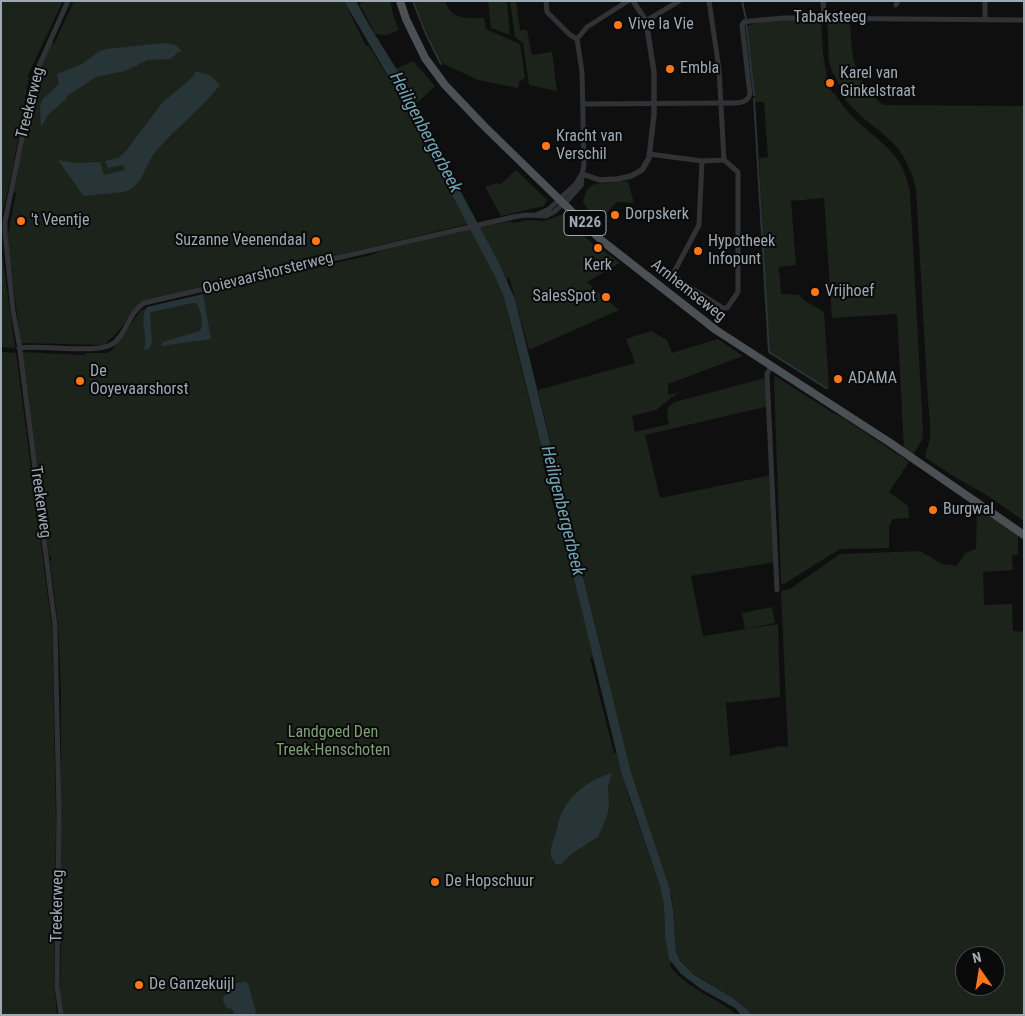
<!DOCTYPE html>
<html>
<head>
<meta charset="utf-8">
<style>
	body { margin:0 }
	#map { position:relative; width:1025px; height:1016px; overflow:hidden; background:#0f0f10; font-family:"Roboto Condensed",sans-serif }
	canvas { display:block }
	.frame { position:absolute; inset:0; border:2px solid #9eaab3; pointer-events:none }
	.north { position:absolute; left:955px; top:946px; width:50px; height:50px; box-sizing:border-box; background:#0a0a0b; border:1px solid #454a4e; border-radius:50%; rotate:347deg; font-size:14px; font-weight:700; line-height:20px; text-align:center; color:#9eaab3 }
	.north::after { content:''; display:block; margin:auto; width:18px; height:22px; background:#ff7718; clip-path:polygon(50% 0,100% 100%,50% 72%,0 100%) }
</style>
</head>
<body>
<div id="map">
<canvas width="1025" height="1016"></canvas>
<div class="frame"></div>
<div class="north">N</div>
</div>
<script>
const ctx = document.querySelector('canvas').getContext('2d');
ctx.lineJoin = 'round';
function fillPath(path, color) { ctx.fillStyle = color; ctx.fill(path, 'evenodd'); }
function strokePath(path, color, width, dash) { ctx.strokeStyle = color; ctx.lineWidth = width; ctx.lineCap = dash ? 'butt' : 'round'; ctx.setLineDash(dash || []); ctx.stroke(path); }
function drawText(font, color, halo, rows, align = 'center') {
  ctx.font = font + ' "Roboto Condensed",sans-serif'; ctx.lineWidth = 4; ctx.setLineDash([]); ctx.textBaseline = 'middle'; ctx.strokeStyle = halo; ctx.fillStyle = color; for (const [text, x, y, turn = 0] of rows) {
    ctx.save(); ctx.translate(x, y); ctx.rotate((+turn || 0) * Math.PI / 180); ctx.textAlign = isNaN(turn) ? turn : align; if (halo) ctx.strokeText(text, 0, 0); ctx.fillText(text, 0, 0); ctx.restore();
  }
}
const green = new Path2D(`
	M1,1H63L27,77H29L12,172L1,220Z
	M74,1H344L366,46H369L404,103L468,224L154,299L139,305L115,335L104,345L21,343L9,256L8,234L16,193L12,192L32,80L51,41L54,44Z
	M372,1H390L394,18L399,30L387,35L375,34L359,3Z
	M414,1H445C452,20 466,18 484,18L486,29L520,44L525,78L519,82L518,88L478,80L442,63L428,35Z
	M488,1H507L510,35L491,28Z
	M510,1H516L520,30H527L532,55L552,52L557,91L529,85L523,43L515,37Z
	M821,20L823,54L827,77L826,78L832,93H834C841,103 847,112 856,120C883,145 902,152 910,192L923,432L922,440L913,455L904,449L897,314L832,318L824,198L791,201L796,265L779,267L781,294L799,295L805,301L824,312L829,387L827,390L773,354H769L759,158L768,157L764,102H755L747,26L761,21Z
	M827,20H850C852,59 852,78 883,105L1024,106V521L988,496L950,474L926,458L925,455C933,435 930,423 928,402L916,189C912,173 906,157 894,144C875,125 854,115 839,90L844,87L842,84L839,85L834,74H833L829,61Z
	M413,61L435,86L417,103L396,69Z
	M516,170L547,200L544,206L501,216L485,187L497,183L500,185Z
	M628,181L634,203L617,202L599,221L591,215L583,202C588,184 590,184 607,183C614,182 621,182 628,181Z
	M563,214L573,226L600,250H603L620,263L587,282L619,310L529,350L509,277L507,279L479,227L511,221L513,223L528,220L544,221Z
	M470,229L494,275L503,295L545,463L543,464L555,512H557L593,657L590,658L614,753H617L629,798L660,886L664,906L665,937L671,961L670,966C687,989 716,997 737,1015H62L60,992L61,945H59L61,846V691L58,625L50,561L51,560V556H49L20,352L85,355V353H107L113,349L141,310L204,299L203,294L339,262L372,255L380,251Z
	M1,246L15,348L1,347Z
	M651,331L667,340L672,353L718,339L743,356L668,384V395L680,392L672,397L656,410L632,416L635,432L669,424C667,415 665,407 675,402L769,377V406L645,435L660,498L772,475L776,562L691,576L703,636L778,624L780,697L726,703L730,756L782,746L788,747L781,591L790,589L840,554L920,551L942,564L957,566L965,553L976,549L977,506L1018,535V555H1012L1013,570L983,572L984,605L1012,604L1013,631L1024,632V1015H753L733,998L686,969L676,952L672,898L631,772L538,390L635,363L626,339ZM965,956H995V986H965Z
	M1,352L16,353L52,628L56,821L54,981L57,1015H1Z
	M775,376L833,413L842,417L909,462L889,492L908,506L909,518L893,519L889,526V548L840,549L784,584L781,583L774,378Z
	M772,607L775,623L745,629L742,613Z`);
const water = new Path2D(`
	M344,1H356L369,25L414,97L454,179L500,265L515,299L631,772L670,890L673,910L676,952L681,962L693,974L733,998L753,1015H741L735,1008L701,989L681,974L669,959L665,937L664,906L660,886L622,775L515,340L503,295L494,275L404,103Z
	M164,43L176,45L182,52H178L171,59L148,60L125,71L96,77L67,96L65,100L48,115L41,127L40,107L42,100L59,84L57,74L82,64L100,51L106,49Z
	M196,71L211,76L220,85C201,109 176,128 156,151C144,165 143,188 123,192L85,196L82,194L58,160L75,163L100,162L104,175L125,170L123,165L108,168L105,161L118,158L126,151L163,102L193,77Z
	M203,294L211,339L161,346L163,342L200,331C204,323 201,310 196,303H193L151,312L150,316L152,343L149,349L144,350C149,337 138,319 147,307Z
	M612,773L608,786L609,807L607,816L598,837L574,852L561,864H556C548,856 551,848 554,839C557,833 557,826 559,820C567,796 588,780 612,773Z
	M237,983L245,982L248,984L256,1012L254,1015H235L232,1009L227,1008L223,1001V998L229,991V986Z`);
const stream = new Path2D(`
	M413,1L426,34L441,64
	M742,1L746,19
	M746,23L754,95
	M754,99L769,352L826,388`);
const minor = new Path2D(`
	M546,1L547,12L570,35L577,39
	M823,1L824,18
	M896,5L898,1
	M985,20V1
	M646,21L679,1
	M577,39L582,72L584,165L582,174
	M577,39L587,27L628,1
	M583,104L724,103C734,103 747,105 750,94L742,25L744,22L750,21L784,18L1024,20
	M649,154L702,161L724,160
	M702,161L699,225L673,274L682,282L723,308H727L738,292V172L724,160L719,69L709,1
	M536,215L549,209L560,199
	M19,348C41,344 99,355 114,343C127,333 129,312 144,303L513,217L526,215L546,216L554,212L564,203
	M771,366L767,374L777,590
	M61,1015L57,986L59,812L55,626L19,343L13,311L5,232V222L34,77L68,1`);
const tertiary = new Path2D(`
	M582,174L600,180L618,179L631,176L642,170L649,158L654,114V72L646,21L633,1
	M560,199L576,184L581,176
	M565,203L581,185L582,174`);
const primary = new Path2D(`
	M400,1L406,19L425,58L445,85L484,126L601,240L716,330L889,442L1024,535`);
const markers = [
	[618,25,5,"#ff7718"],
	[670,69,5,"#ff7718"],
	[830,83,5,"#ff7718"],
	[546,146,5,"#ff7718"],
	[615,215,5,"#ff7718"],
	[21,221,5,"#ff7718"],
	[316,241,5,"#ff7718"],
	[598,248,5,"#ff7718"],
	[698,251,5,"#ff7718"],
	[815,292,5,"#ff7718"],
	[606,297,5,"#ff7718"],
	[838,379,5,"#ff7718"],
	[80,381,5,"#ff7718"],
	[933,510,5,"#ff7718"],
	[435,882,5,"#ff7718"],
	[139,985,5,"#ff7718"]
];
const shields = [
	[585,223,42]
];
const shieldNames = [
	["N226",585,223]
];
const streetNames = [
	["Tabaksteeg",830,18],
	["Treekerweg",31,103,-76],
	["Ooievaarshorsterweg",268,274,-14],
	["Arnhemseweg",688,291,38],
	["Treekerweg",40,502,82],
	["Treekerweg",58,906,-89]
];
const poiNames = [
	["Vive la Vie",628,25],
	["Embla",680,69],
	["Karel van",840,74],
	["Ginkelstraat",840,92],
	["Kracht van",556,137],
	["Verschil",556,155],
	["Dorpskerk",625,215],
	["'t Veentje",31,221],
	["Suzanne Veenendaal",306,241,"right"],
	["Hypotheek",708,242],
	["Infopunt",708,260],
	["Kerk",598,266,"center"],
	["Vrijhoef",825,292],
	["SalesSpot",596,297,"right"],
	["De",90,372],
	["Ooyevaarshorst",90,390],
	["ADAMA",848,379],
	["Burgwal",943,510],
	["De Hopschuur",445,882],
	["De Ganzekuijl",149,985]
];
const parkNames = [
	["Landgoed Den",333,733],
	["Treek-Henschoten",333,751]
];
const waterNames = [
	["Heiligenbergerbeek",425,133,62],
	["Heiligenbergerbeek",562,511,76]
];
fillPath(green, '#1c231b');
fillPath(water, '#273438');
strokePath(stream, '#273438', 2);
strokePath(minor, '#303236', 5);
strokePath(tertiary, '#303236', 5.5);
strokePath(primary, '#4b5055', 8);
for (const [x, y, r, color] of markers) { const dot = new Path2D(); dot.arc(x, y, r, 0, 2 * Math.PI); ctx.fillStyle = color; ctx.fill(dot); strokePath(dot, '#0a0a0b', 2); }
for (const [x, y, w] of shields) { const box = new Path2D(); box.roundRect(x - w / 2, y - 12.5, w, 25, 4); ctx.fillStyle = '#0a0a0b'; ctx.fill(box); strokePath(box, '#9eaab3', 1); }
drawText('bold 15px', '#9eaab3', null, shieldNames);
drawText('16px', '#9eaab3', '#0a0a0b', streetNames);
drawText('16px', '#9eaab3', '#0a0a0b', poiNames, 'left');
drawText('16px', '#7ca073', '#0a0a0b', parkNames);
drawText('italic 18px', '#71a4b2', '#0a0a0b', waterNames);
</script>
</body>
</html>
